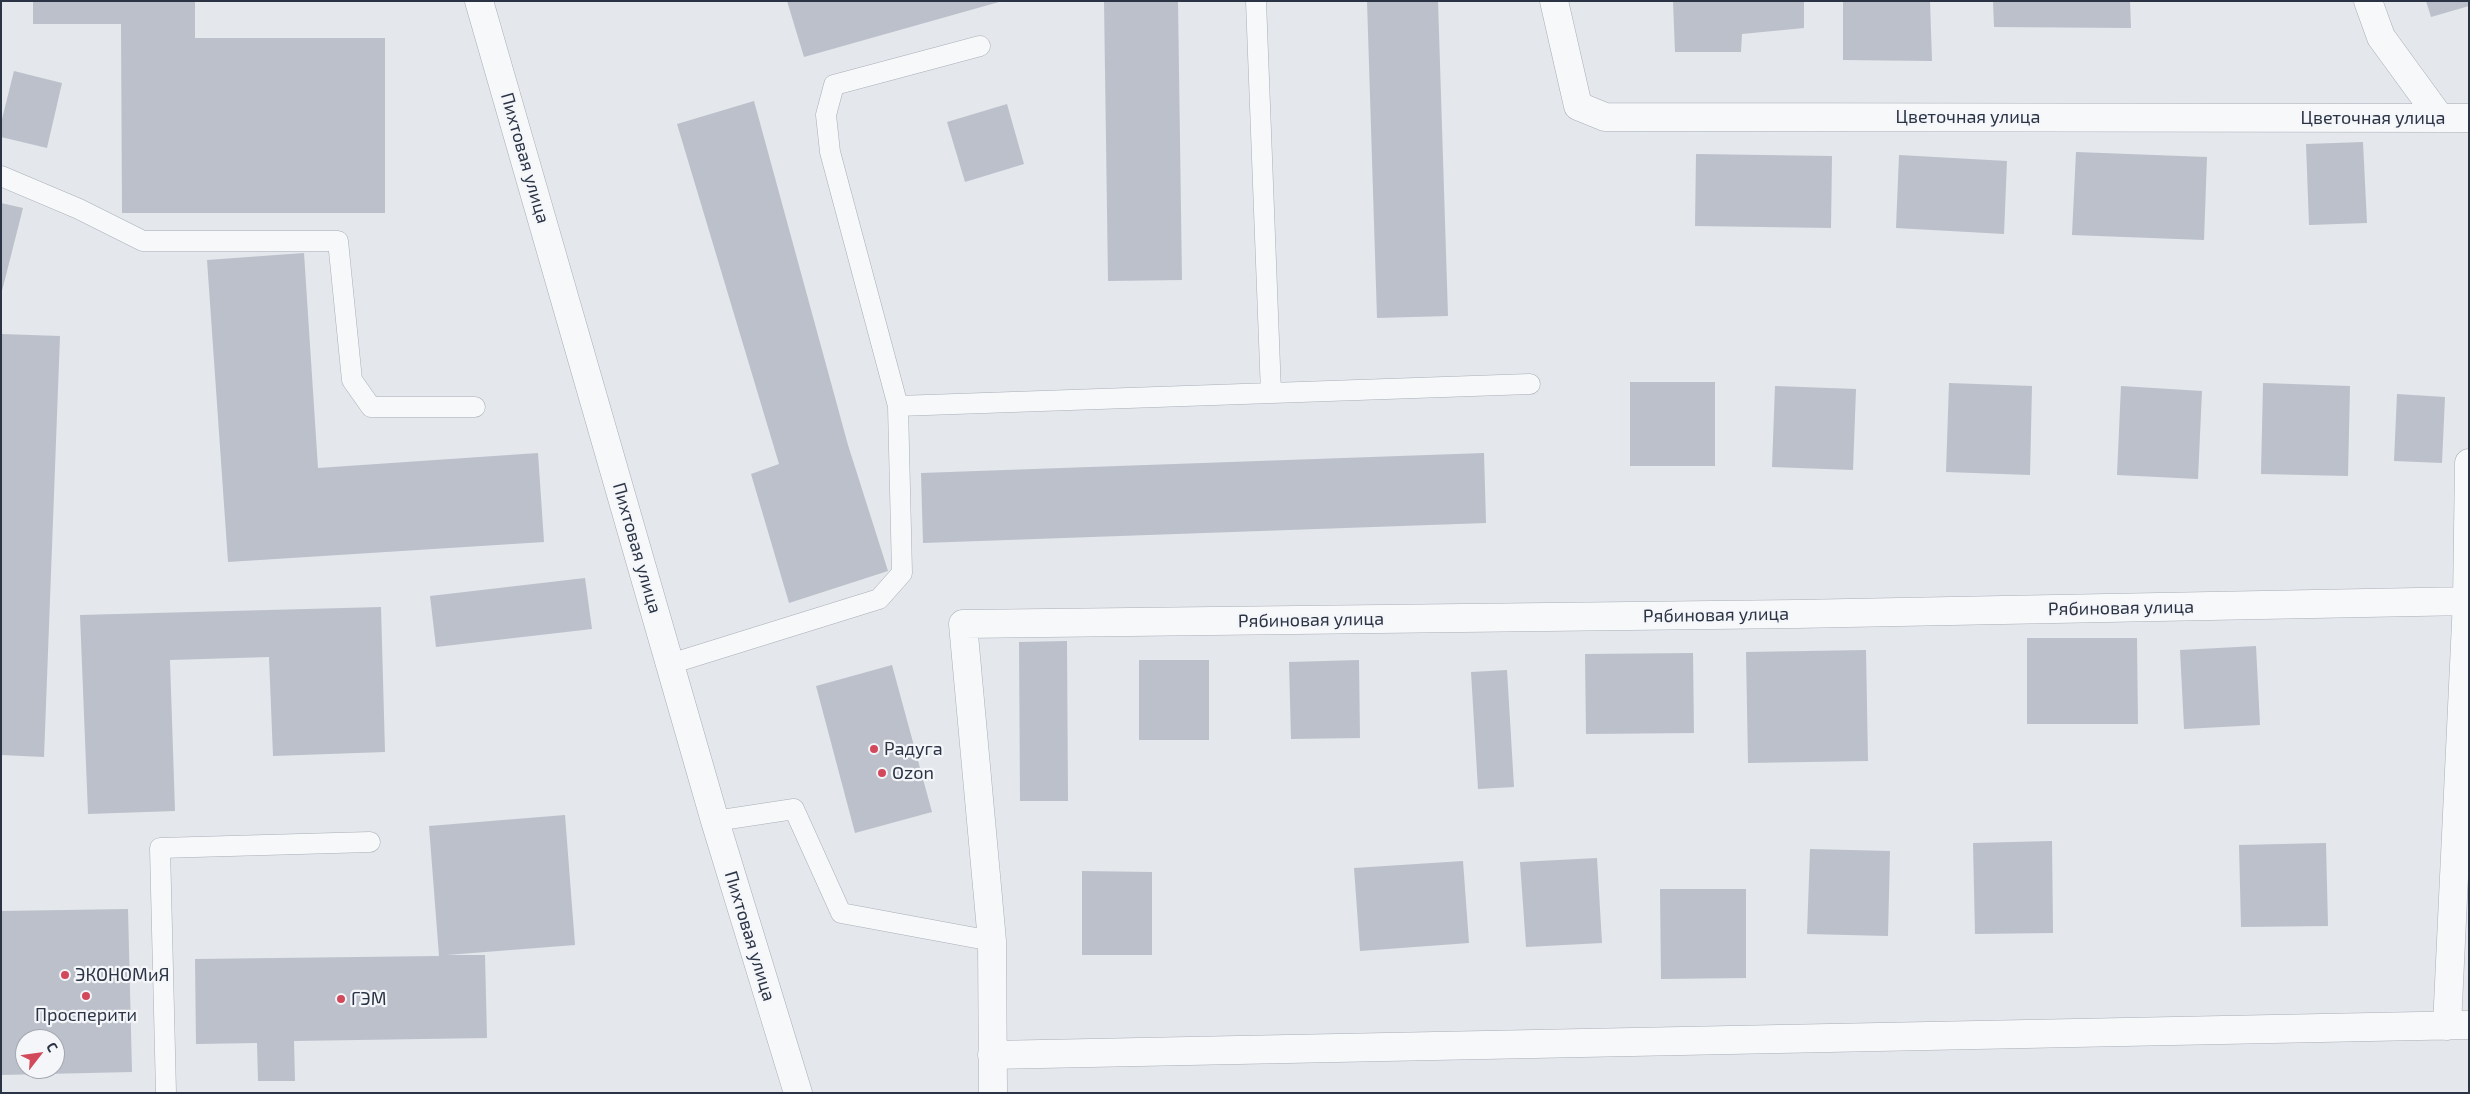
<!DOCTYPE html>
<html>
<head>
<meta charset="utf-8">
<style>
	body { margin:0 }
	#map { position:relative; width:2470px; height:1094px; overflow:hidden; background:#e4e7ec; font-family:"Exo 2",sans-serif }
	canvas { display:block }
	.frame { position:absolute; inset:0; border:2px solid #2b3445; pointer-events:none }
	.north { position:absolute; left:15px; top:1029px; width:50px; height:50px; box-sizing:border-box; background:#f4f6f9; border:1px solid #a4a8b1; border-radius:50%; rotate:60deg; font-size:14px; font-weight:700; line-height:20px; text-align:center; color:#2b3445 }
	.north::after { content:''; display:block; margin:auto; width:18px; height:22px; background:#d1495b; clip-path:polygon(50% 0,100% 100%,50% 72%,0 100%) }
</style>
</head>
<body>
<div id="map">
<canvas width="2470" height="1094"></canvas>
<div class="frame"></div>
<div class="north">С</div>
</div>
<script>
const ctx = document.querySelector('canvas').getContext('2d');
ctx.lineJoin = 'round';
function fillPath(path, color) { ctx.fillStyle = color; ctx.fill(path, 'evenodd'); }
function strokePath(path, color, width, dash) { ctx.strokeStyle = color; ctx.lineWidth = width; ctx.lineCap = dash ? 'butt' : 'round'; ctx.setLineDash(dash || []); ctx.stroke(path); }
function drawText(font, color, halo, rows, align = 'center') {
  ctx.font = font + ' "Exo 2",sans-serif'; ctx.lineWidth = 4.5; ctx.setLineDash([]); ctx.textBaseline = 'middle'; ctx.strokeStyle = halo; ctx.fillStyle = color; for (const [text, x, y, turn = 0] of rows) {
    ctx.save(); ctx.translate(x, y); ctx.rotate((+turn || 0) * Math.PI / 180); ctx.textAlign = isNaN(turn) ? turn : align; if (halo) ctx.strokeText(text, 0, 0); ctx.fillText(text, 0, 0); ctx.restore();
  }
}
const building = new Path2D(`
	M33,1H195V38H385V213H122L121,24H33Z
	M787,1H999V2L804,57Z
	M1104,1H1178L1182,280L1108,281Z
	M1367,1H1438L1448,316L1377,318Z
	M1673,1H1804V28L1742,34L1741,52H1675Z
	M1843,1H1930L1932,61L1843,60Z
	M1993,1H2130L2131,28L1994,27Z
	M2426,1H2469V6L2431,17Z
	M14,71L62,83L47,148L1,137V123Z
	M754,101L848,445L888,571L789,603L751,474L779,464L677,124Z
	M1007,104L1024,164L965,182L947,122Z
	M2363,142L2367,223L2309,225L2306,144Z
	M2076,152L2207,157L2204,240L2072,235Z
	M1696,154L1832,156L1831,228L1695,226Z
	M1899,155L2007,161L2004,234L1896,228Z
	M1,203L23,208L2,291H1Z
	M304,253L318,468L538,453L544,542L228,562L207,260Z
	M1,334L60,336L44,757L1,755Z
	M1630,382H1715V466H1630Z
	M1949,383L2032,386L2030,475L1946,472Z
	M2263,383L2350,386L2348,476L2261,474Z
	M1775,386L1856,389L1853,470L1772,467Z
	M2121,386L2202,391L2198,479L2117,475Z
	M2397,394L2445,397L2442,463L2394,461Z
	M1484,453L1486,523L923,543L921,473Z
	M585,578L592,629L436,647L430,596Z
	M381,607L385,752L273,756L269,657L170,660L175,811L88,814L80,615Z
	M2027,638H2137L2138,724H2027Z
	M1067,641L1068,801H1020L1019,642Z
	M2256,646L2260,725L2184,729L2180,650Z
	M1866,650L1868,761L1748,763L1746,652Z
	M1693,653L1694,733L1586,734L1585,654Z
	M1139,660H1209V740H1139Z
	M1359,660L1360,738L1291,739L1289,662Z
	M892,665L932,812L855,833L816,686Z
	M1507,670L1514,787L1478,789L1471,672Z
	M565,815L575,945L447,955H485L487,1038L294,1041L295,1081H258L257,1043L196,1044L195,959L439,956L429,826Z
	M2052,841L2053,933L1975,934L1973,843Z
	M2326,843L2328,926L2241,927L2239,845Z
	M1810,849L1890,851L1888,936L1807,934Z
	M1597,858L1602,943L1526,947L1520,862Z
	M1463,861L1469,943L1360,951L1354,868Z
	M1082,871L1152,872V955H1082Z
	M1660,889H1746V978L1661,979Z
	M128,909L132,1072L1,1075V911ZM25,1039H55V1069H25Z`);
const service = new Path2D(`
	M1256,1L1271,393
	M1,176L79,209L143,241H338L352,380L371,407H475
	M898,406L830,152L826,115L834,85L980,46
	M670,664L879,599L902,573L898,406L1530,384
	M715,821L794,809L841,913L992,941
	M166,1093L160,848L370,842`);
const minor = new Path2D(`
	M1554,1L1578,106L1605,117L2469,118
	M2368,1L2381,37L2440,118
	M2447,1026L2467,601L2469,463
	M992,1055L2469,1025
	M993,1093L992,941L963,624L1796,614L2469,601`);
const tertiary = new Path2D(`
	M479,1L715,821L798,1093`);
const markers = [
	[874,749,5,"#d1495b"],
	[882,773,5,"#d1495b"],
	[65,975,5,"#d1495b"],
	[86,996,5,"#d1495b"],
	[341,999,5,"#d1495b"]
];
const streetNames = [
	["Цветочная улица",1968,117],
	["Цветочная улица",2373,118],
	["Пихтовая улица",525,158,74],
	["Пихтовая улица",637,548,74],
	["Рябиновая улица",2121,608,-1],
	["Рябиновая улица",1716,615,-1],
	["Рябиновая улица",1311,620,-1],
	["Пихтовая улица",750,936,73]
];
const poiNames = [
	["Радуга",884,749],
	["Ozon",892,773],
	["ЭКОНОМиЯ",75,975],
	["ГЭМ",351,999],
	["Просперити",86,1015,"center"]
];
fillPath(building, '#bbc0ca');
strokePath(service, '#a9aeb7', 21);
strokePath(minor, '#a9aeb7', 29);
strokePath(tertiary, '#a9aeb7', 29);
strokePath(service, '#f7f8fa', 20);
strokePath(minor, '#f7f8fa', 28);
strokePath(tertiary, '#f7f8fa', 28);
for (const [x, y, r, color] of markers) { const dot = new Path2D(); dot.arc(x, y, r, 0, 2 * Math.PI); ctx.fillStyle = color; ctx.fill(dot); strokePath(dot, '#f4f6f9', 2); }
drawText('18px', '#2b3445', '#f4f6f9', streetNames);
drawText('18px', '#2b3445', '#f4f6f9', poiNames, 'left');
</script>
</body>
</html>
